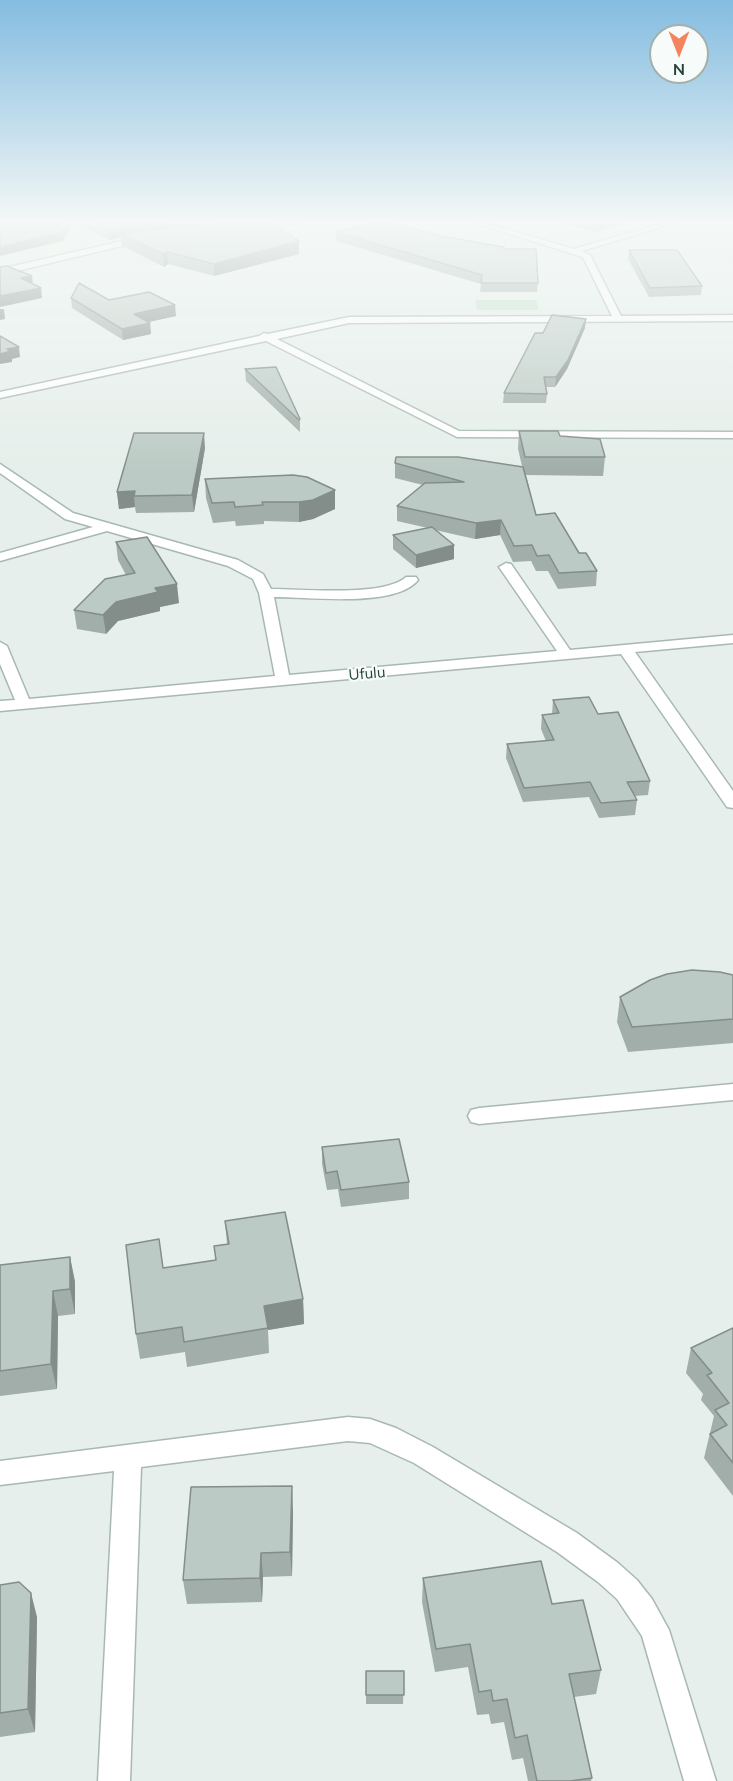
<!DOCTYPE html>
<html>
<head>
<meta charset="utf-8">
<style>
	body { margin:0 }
	#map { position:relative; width:733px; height:1781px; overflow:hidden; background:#e6efeb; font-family:Mulish,sans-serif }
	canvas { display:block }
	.north { position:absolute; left:649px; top:24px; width:60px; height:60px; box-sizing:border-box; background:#f7fbf9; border:2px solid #a3b1ad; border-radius:50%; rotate:180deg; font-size:16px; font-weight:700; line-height:24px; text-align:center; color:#24423a }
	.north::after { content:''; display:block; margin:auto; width:21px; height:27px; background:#f4845f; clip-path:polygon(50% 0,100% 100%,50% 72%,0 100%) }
</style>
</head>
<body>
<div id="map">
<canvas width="733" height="1781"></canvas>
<div class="north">N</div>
</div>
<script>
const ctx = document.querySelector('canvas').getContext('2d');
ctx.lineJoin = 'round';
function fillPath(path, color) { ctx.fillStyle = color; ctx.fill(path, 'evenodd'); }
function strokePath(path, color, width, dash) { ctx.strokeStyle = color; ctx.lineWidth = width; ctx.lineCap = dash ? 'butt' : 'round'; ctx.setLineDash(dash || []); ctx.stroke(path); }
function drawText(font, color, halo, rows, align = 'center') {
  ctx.font = font + ' Mulish,sans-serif'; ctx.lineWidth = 4.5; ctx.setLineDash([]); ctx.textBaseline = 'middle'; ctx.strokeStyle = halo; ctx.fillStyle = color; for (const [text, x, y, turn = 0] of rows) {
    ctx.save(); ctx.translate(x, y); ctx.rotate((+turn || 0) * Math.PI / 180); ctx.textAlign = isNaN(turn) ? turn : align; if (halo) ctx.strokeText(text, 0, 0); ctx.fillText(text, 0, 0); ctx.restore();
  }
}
const green = new Path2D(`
	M475,300H536L539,310H477Z`);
const minor = new Path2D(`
	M280,223H299L252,231L248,229Z
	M475,223H486L574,249L663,223H674L582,251L590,255L621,316L733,315V321L349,323L277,339L459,431L733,432V438L457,437L266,341L0,398V392L259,336L264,333L268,334L349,317L612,316L583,257Z
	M144,236L147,240L0,275V269Z
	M0,464L73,513L238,560L263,574L271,589C303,589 384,597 406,577H416L418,580C396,608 308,597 274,597L289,675L557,651L499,567L506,563L511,564L570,650L733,635V643L635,652L733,791V808L727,807L621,654L0,711V701L15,700L0,664V642L7,646L29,699L275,676L259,593L253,579L228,566L107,531L0,561V553L93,527L65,519L0,473Z
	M733,1084V1100L479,1124L471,1122L468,1116L471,1110L479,1108Z
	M348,1417L370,1419L396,1428L433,1447L577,1533L618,1563L637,1580L652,1599L669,1630L716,1781H684L642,1636L617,1599L598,1582L557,1552L414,1463L370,1443L348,1441L141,1467L130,1781H98L114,1471L0,1485V1461Z`);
const wall = new Path2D(`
	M75,223H274V224L299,241V254L214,276L168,264L164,267L122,246L121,237L110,240Z
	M560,223H626L595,232Z
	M398,224L440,236L504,249L538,283L537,292H480L481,284L336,241V232Z
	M629,250L702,286L701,295L649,297L628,259Z
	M71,298L109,300L176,316L148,322L150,323L151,334L123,340L72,308Z
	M585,328L567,369L555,387H545L547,394L546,403H503L504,393L543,333Z
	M245,369L300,419V432L246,381Z
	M519,431L560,436L605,457L603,476L526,475L536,515L579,553L597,571L596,586L558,589L548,571H536L531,561L513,562L500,535L475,539L435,530L454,559L416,568L393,549V535L428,528L397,521V506L423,485L395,478V463L522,466L518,449Z
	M205,448L194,512L136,513L135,507L119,509L117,492Z
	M205,479L335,509L313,519L299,522L264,521V524L236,526L235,521L213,523L206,498Z
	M116,542L179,603L160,607V611L118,621L106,634L77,629L74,610L126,575L118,560Z
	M553,700L598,714L650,781L648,795L634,796L637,800L635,815L599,818L589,797L523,802L506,758L507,744L546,741L541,729L542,715L552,714Z
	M733,975V1043L628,1052L617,1022L620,997Z
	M322,1147L409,1182V1199L341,1207L338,1189L327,1190L322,1164Z
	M225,1221L303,1299L304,1324L268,1330L269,1353L187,1367L185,1352L140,1359L136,1334L163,1268L216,1260L214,1246L227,1244Z
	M70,1257L75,1282V1314L58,1316L57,1389L0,1396V1265Z
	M733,1328V1496L704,1458L714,1416L701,1400L703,1394L686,1373L691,1348Z
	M293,1511L292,1576L263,1577L262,1602L187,1604L183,1580Z
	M423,1578L552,1604L601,1670L596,1694L574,1697L592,1778L591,1781H528L523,1758L512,1760L504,1722L491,1724L489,1714L477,1715L468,1667L435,1672L422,1602Z
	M0,1585L37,1617L35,1732L0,1737Z
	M366,1671H404L403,1704H366Z`);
const shadedWall = new Path2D(`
	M67,223H73L63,241L0,256V247Z
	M165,223H256L121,234V237L110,240L109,231L131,226Z
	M596,223H626L595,232Z
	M299,241V254L214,276V264Z
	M167,252L168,264L164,267L163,254Z
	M32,276L33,285L21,278Z
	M41,288L42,298L0,307V296Z
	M175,305L176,316L135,325L134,314Z
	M0,309H4L5,319L0,320Z
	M586,319L585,328L567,369L555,387L556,377Z
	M150,323L151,334L123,340L122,329Z
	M19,347L20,357L12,359V362L0,364V354L7,349Z
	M204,433L205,448L194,512L192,495Z
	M335,490V509L313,519L299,522V502Z
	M135,491L134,496L135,507L119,509L117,492Z
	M501,520L500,535L475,539L476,523Z
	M454,545V559L416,568V555Z
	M177,584L179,603L160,607V611L118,621L106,634L103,615L116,602L155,588Z
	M70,1257L75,1282V1314L70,1289Z
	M53,1291L58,1316L57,1389L51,1364Z
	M303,1299L304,1324L268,1330L264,1306Z
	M292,1486L293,1511L292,1576L290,1552Z
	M261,1553L263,1577L262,1602L260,1578Z
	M31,1593L37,1617L35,1732L28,1709Z`);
const building = new Path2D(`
	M0,223H67L62,232L0,247Z
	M92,223H165L131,226L109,231Z
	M218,223H272L299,241L214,264L167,252L163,254L121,234Z
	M370,223H398V224L440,236L504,247V249H536L538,283H481L482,275L336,232Z
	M629,250H677L702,286L650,288Z
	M7,266L32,276L21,278L41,288L0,296V267Z
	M79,283L109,300L149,292L175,305L134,314L150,323L122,329L71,298Z
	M552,315L586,319L568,360L556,377H544L547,394L504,393L535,333H543Z
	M0,336L19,347L7,349L11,351L0,354Z
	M276,367L300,419L299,420L245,369Z
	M519,431H558L560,436L600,439L605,457H525Z
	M134,433H204L192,495L134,496L135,491L117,492Z
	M396,457H458L523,467L536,515L555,513L579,553H586L597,571L559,573L549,555L537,556L532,545L514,546L501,520L476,523L397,506L425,483L464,482L395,463Z
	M293,475L307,477L335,490L313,500L299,502H262L263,505L235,507L234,502L212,503L205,479Z
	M432,527L454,545L416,555L393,535Z
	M147,537L177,584L155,588L158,592L116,602L103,615L74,610L105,579L135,573L116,542Z
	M589,697L598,714L618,712L650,781L627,782L637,800L601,803L590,782L524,788L507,744L554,740L542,715L559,713L553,700Z
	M692,970L720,972L733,975V1019L632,1027L620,997L650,980L667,974Z
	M399,1139L409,1182L341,1190L337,1171L326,1173L322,1147Z
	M285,1212L303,1299L264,1306L268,1328L184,1342L182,1327L136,1334L126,1245L159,1239L163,1268L216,1260L214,1246L229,1244L225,1221Z
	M70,1257V1289L53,1291L51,1364L0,1371V1265Z
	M733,1328V1463L710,1434L727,1425L715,1410L729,1403L707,1375L712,1373L691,1348Z
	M292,1486L290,1552L261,1553L260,1578L183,1580L191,1487Z
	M541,1561L552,1604L583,1600L601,1670L569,1674L592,1778L570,1781H537L527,1735L515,1738L507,1699L493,1701L491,1690L479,1692L470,1644L436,1649L423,1578Z
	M19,1582L31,1593L28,1709L0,1713V1585Z
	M366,1671H404V1695H366Z`);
const streetNames = [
	["Ufulu",367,674,-5]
];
fillPath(green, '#bfe0c8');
strokePath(minor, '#a8b8b2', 3);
fillPath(minor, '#fff');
fillPath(wall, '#a1aea9');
fillPath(shadedWall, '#838d89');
fillPath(building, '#bbcac4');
strokePath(building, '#838d89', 1.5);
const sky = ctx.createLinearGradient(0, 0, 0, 472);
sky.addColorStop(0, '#84bce0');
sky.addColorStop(0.47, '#f4f8f6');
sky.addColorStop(1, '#f4f8f600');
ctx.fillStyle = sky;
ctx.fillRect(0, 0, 733, 472);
drawText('15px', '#24423a', '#f7fbf9', streetNames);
</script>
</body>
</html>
